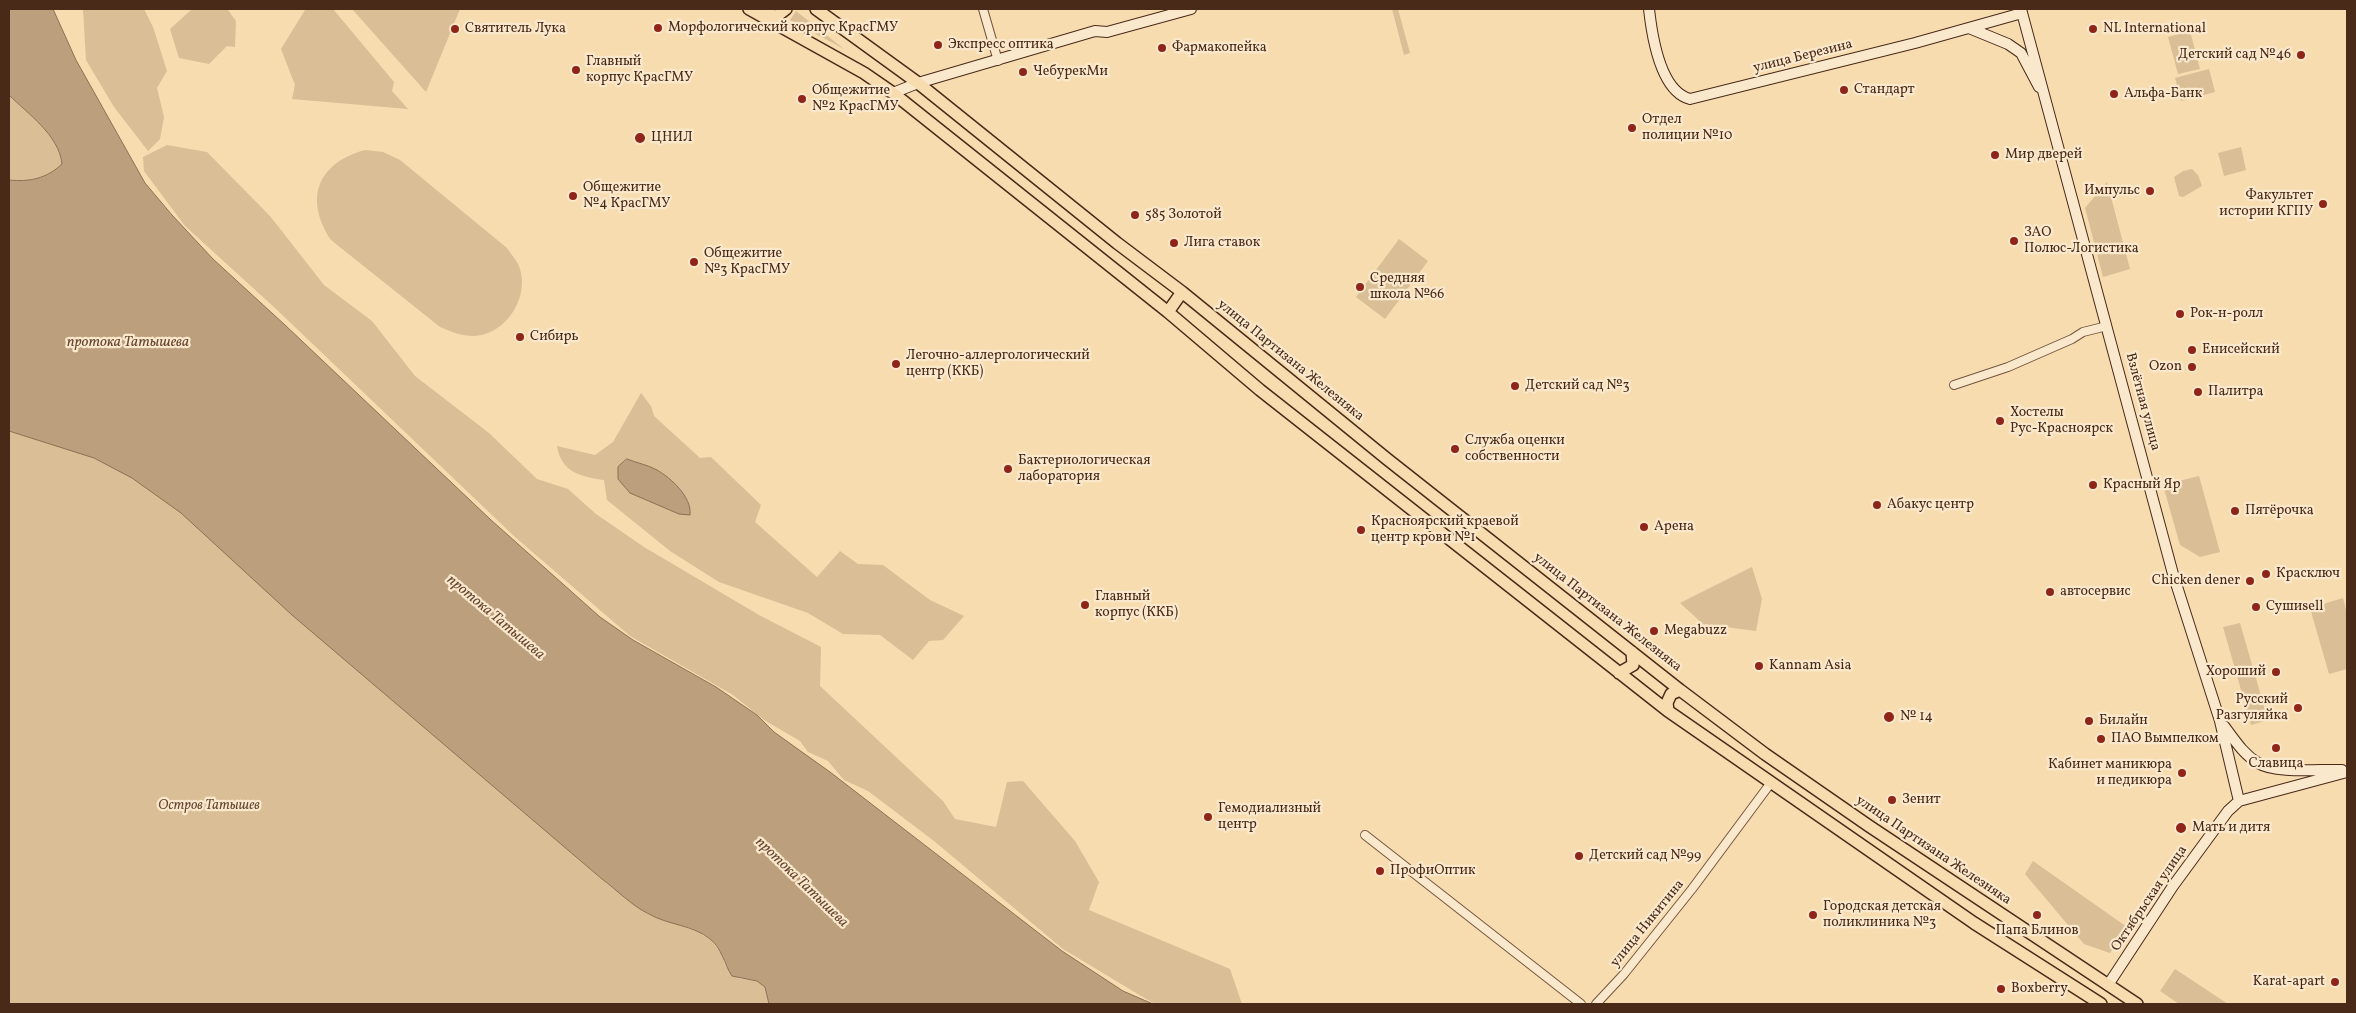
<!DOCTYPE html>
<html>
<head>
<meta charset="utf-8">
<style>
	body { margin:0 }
	#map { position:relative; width:2356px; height:1013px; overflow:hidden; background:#f7dcb0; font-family:Vollkorn,serif }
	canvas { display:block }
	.frame { position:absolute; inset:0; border:10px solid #492918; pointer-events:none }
</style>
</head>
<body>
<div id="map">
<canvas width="2356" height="1013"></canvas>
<div class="frame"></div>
</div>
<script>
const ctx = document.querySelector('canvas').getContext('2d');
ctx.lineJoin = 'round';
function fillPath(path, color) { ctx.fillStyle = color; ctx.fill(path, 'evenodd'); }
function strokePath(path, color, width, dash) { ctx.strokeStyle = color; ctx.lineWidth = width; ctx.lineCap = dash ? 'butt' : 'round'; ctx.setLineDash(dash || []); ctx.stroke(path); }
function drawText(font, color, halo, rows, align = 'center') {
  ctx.font = font + ' Vollkorn,serif'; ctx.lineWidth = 4.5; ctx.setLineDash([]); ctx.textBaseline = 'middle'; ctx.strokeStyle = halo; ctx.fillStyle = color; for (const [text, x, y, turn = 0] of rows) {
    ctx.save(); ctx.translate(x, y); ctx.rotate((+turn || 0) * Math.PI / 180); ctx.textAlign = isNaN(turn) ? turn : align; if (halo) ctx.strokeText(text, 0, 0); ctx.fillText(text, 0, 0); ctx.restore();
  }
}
const green = new Path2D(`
	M83,9H144L153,27L167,71L157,88L164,117L160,139L148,151L114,107L86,60Z
	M309,9H333L394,82L392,91L408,109L292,99L295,85L281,49L305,10Z
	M352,9H460L426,92Z
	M1392,9H1398L1410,53L1404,55Z
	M191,10H228L236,21L235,47L227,46L209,64L179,58L170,29Z
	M796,11L844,49L790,20Z
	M2190,31L2200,69L2178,74L2168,37Z
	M2209,69L2215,92L2181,101L2175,78Z
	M9,95C28,114 59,135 62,164C46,179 30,182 9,180Z
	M167,145L207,152L270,216L324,285L372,321L415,376L489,433L537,479L568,489L596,514L644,547L759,615L821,647L820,686L943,801L955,819L996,827L1007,782L1023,781L1075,841L1099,882L1089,910L1230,969L1242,1004H1155L1141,996L1063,949L934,841L868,791L844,780L828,761L808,752L800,741L764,720L733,695L630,636L515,537L275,308L185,226L144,171L143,157Z
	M2241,147L2246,170L2224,176L2218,153Z
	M365,150L383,152L400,160L507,248C510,253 515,258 518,264C532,294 507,335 474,336C461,336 452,332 440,327L331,240C304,199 317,163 365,150Z
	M2192,169L2198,175L2202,186L2183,197L2179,196L2174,177L2183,171Z
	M2107,182L2130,269L2103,277L2085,208Z
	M1399,239L1428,261L1385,319L1356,297Z
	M641,393L651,406L654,416L700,458L711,457L761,505L755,522L817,577L840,551L858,564L883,565L930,600L964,616L943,640L929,641L913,660L880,635L843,634L808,613L719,582L670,551L607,500L604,480C581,477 561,472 557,446L595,455L613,442Z
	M9,431C38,439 69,446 96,459C150,483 199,524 239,566L602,879L648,914L698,932L711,940L721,953L725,965L738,978L757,981L765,987L769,1004H9Z
	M2199,476L2220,552L2200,557L2180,545L2163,485Z
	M1752,567L1762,599L1756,631L1703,624L1680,603Z
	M2343,598L2347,614V669L2329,674L2310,608Z
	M2240,623L2268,720L2251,725L2223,627Z
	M2033,861L2127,927L2110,953L2084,944L2025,874Z
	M2175,969L2228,1004H2179L2160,991Z`);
const water = new Path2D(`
	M9,9H53L76,60L145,183L172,215L213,259L285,325L491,520L600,617L633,640L716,687L757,715L774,732L830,772L1062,951L1123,991L1153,1004H769L765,987L757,981L732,976C724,964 722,948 710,939C693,925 668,925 649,914C632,906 617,890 602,879L292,615L181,513L132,478L94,458L9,431V180C29,182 46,179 62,164C59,135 28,114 9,95Z
	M627,459C637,463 648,465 657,470C671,478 692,497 690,515L679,514L630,493L618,479V467Z`);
const street = new Path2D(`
	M983,9L998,61
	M1954,385L2008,367L2072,339L2083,332L2107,326
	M1365,835L1581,1004
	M1596,1004L1624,974L1692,889L1770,784`);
const secondary = new Path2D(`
	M1649,9C1652,36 1660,91 1690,99L1915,43L2022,13
	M2021,9L2173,574L2220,721L2239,801
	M1969,28L2008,44L2021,53L2039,87
	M893,93L918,83L1095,31L1107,32L1191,9
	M2224,726C2234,739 2243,754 2258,763C2276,774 2320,769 2342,770
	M2108,985L2173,886L2228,811L2239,801L2347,772`);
const primary = new Path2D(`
	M749,9L864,73L893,93L1168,312L1260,390L1668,711L1974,923L2101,1004
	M816,9L918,83L1117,243L1182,292L1387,459L1680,690L1765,754L1869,826L2137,1004
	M761,14L777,16L786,9
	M1168,312L1182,292
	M1619,673L1633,665L1632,652
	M1668,711L1667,703L1671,694L1680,690`);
const markers = [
	[658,28,5,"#8f2418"],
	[455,29,5,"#8f2418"],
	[2093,29,5,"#8f2418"],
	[938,45,5,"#8f2418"],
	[1162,48,5,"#8f2418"],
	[2301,55,5,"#8f2418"],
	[576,70,5,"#8f2418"],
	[1023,72,5,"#8f2418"],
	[1844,90,5,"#8f2418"],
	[2114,94,5,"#8f2418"],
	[802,99,5,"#8f2418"],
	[1632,128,5,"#8f2418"],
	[640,138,6,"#8f2418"],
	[1995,155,5,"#8f2418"],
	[2150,191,5,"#8f2418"],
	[573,196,5,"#8f2418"],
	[2323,204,5,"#8f2418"],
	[1135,215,5,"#8f2418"],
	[2014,241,5,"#8f2418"],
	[1174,243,5,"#8f2418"],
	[694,262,5,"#8f2418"],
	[1360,287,5,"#8f2418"],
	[2180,314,5,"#8f2418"],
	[520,337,5,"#8f2418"],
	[2192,350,5,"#8f2418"],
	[896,364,5,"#8f2418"],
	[2192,367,5,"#8f2418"],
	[1515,386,5,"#8f2418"],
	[2198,392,5,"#8f2418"],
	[2000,421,5,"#8f2418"],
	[1455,449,5,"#8f2418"],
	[1008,469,5,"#8f2418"],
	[2093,485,5,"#8f2418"],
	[1877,505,5,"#8f2418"],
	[2235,511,5,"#8f2418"],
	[1644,527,5,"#8f2418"],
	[1361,530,5,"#8f2418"],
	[2266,574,5,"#8f2418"],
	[2250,581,5,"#8f2418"],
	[2050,592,5,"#8f2418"],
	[1085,605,5,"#8f2418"],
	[2256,607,5,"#8f2418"],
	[1654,631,5,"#8f2418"],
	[1759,666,5,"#8f2418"],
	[2276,672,5,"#8f2418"],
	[2298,708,5,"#8f2418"],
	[1889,717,6,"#8f2418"],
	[2089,721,5,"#8f2418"],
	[2101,739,5,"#8f2418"],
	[2276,748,5,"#8f2418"],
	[2182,773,5,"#8f2418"],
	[1892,800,5,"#8f2418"],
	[1208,817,5,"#8f2418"],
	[2181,828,6,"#8f2418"],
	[1579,856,5,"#8f2418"],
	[1380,871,5,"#8f2418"],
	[1813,915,5,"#8f2418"],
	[2037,915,5,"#8f2418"],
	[2335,982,5,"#8f2418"],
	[2001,989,5,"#8f2418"]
];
const poiNames = [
	["Морфологический корпус КрасГМУ",668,28],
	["Святитель Лука",465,29],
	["NL International",2103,29],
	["Экспресс оптика",948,45],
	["Фармакопейка",1172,48],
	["Детский сад №46",2291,55,"right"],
	["Главный",586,62],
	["корпус КрасГМУ",586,78],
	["ЧебурекМи",1033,72],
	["Стандарт",1854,90],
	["Общежитие",812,91],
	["№2 КрасГМУ",812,107],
	["Альфа-Банк",2124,94],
	["Отдел",1642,120],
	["полиции №10",1642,136],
	["ЦНИЛ",651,138],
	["Мир дверей",2005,155],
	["Общежитие",583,188],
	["№4 КрасГМУ",583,204],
	["Импульс",2140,191,"right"],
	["Факультет",2313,196,"right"],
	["истории КГПУ",2313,212,"right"],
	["585 Золотой",1145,215],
	["ЗАО",2024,233],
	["Полюс-Логистика",2024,249],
	["Лига ставок",1184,243],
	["Общежитие",704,254],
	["№3 КрасГМУ",704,270],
	["Средняя",1370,279],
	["школа №66",1370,295],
	["Рок-н-ролл",2190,314],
	["Сибирь",530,337],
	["Енисейский",2202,350],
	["Легочно-аллергологический",906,356],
	["центр (ККБ)",906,372],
	["Ozon",2182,367,"right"],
	["Детский сад №3",1525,386],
	["Палитра",2208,392],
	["Хостелы",2010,413],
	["Рус-Красноярск",2010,429],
	["Служба оценки",1465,441],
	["собственности",1465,457],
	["Бактериологическая",1018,461],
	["лаборатория",1018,477],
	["Красный Яр",2103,485],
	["Абакус центр",1887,505],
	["Пятёрочка",2245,511],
	["Красноярский краевой",1371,522],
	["центр крови №1",1371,538],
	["Арена",1654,527],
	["Красключ",2276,574],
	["Chicken dener",2240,581,"right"],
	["автосервис",2060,592],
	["Главный",1095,597],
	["корпус (ККБ)",1095,613],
	["Сушиsell",2266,607],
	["Megabuzz",1664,631],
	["Kannam Asia",1769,666],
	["Хороший",2266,672,"right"],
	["Русский",2288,700,"right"],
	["Разгуляйка",2288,716,"right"],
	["№ 14",1900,717],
	["Билайн",2099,721],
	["ПАО Вымпелком",2111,739],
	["Славица",2276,764,"center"],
	["Кабинет маникюра",2172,765,"right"],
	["и педикюра",2172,781,"right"],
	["Зенит",1902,800],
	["Гемодиализный",1218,809],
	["центр",1218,825],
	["Мать и дитя",2192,828],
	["Детский сад №99",1589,856],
	["ПрофиОптик",1390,871],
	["Городская детская",1823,907],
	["поликлиника №3",1823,923],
	["Папа Блинов",2037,931,"center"],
	["Karat-apart",2325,982,"right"],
	["Boxberry",2011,989]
];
const streetNames = [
	["улица Березина",1803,57,-14],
	["улица Партизана Железняка",1290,361,39],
	["Взлётная улица",2142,402,75],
	["улица Партизана Железняка",1607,613,38],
	["улица Партизана Железняка",1933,851,34],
	["Октябрьская улица",2150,899,-56],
	["улица Никитина",1648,924,-51]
];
const parkNames = [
	["Остров Татышев",209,806]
];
const waterNames = [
	["протока Татышева",128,343],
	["протока Татышева",495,618,40],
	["протока Татышева",801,883,44]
];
fillPath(green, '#d9be96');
fillPath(water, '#bc9f7c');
strokePath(water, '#8e7054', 1);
strokePath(street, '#74563e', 10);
strokePath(secondary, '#492918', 12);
strokePath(primary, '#492918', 14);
strokePath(street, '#fae8cc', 8);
strokePath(secondary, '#fae8cc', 10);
strokePath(primary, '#f7dcb0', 11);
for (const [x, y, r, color] of markers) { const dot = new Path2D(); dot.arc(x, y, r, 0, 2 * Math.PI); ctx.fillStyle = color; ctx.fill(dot); strokePath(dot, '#fae8cc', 2); }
drawText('14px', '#492918', '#fae8cc', poiNames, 'left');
drawText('14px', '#492918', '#fae8cc', streetNames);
drawText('italic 14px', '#664731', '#fae8cc', parkNames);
drawText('italic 15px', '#664631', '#fae8cc', waterNames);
</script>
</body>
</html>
